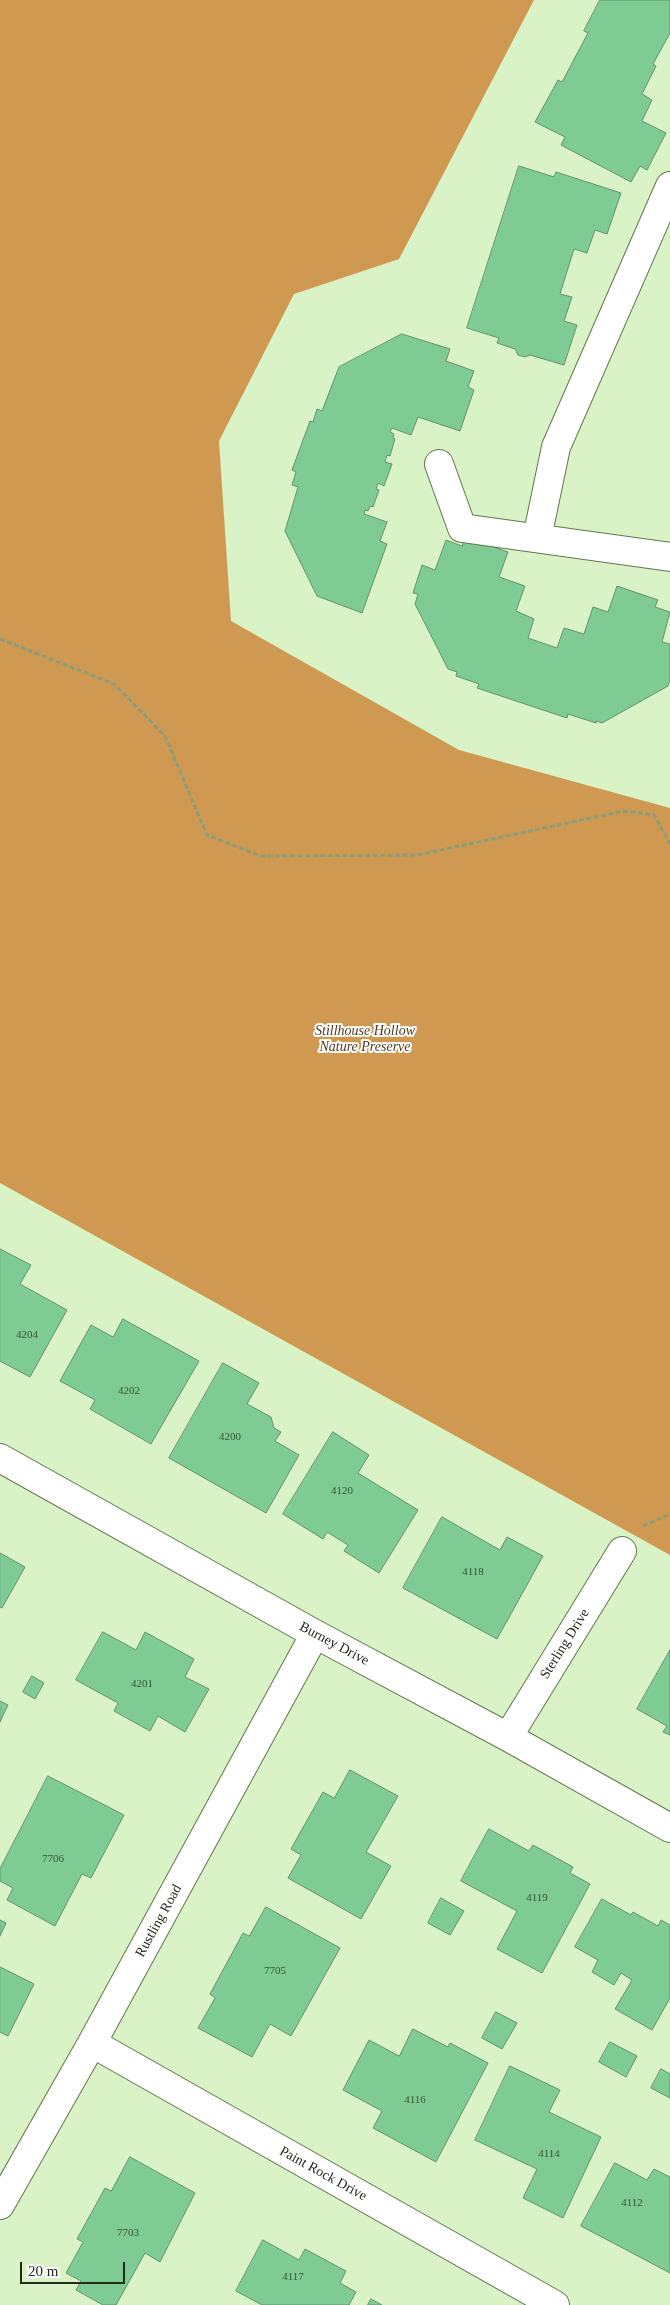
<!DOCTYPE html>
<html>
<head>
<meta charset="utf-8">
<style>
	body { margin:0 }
	#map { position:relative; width:670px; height:2305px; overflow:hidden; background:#d9f3c6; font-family:"Times New Roman",serif }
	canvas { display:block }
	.scale { position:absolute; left:20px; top:2262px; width:105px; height:22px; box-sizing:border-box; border:2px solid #222c1a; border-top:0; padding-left:6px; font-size:15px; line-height:18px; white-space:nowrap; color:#222c1a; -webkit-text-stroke:4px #fff; paint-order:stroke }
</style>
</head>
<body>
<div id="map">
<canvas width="670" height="2305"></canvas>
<div class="scale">20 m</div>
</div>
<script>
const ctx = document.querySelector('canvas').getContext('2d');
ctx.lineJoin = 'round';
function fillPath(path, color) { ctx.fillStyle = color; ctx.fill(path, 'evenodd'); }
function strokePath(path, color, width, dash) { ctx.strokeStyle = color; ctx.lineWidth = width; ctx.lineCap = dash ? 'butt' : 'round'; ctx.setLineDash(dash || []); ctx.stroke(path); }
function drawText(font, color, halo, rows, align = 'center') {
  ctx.font = font + ' "Times New Roman",serif'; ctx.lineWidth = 4; ctx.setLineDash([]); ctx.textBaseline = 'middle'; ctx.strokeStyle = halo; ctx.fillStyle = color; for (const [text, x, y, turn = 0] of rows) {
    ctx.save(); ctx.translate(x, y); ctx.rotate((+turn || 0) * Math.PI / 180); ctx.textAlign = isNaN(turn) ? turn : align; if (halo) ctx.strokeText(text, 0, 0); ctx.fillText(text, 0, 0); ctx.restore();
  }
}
const forest = new Path2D(`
	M0,0H534L399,259L294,294L219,441L231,621L459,750L670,808V1555L0,1183Z`);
const building = new Path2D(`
	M600,0H670V33L653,64L656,66L642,94L652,100L642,121L666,133L647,170L640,166L631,182L561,145L565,137L535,122L558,80L562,82L588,33L584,31Z
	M519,166L554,177L556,172L621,193L607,234L595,230L587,253L574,249L560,294L572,297L564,321L577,325L564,365L530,355L525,357L518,355L515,349L497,343L499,338L467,328Z
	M402,334L450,349L446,361L474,371L468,387L474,390L460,431L418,417L411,435L392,428L390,432L394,434L393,438L395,439L390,456L387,455L385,462L392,464L384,486L378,483L376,489L379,490L373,507L370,506L368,511L365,510L364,514L387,522L380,541L387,544L362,613L317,596L285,531L298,487L292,485L296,472L292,470L310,421L313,422L317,409L322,411L339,367Z
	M465,537L508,552L499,577L525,586L516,611L534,619L528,638L557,648L564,628L584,634L593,607L608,612L617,586L658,600L655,607L670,612L662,642L670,644V680L668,686L602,723L596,721V723L568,714L567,718L477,688L479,684L456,676L457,672L448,669L415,604L418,594L413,593L422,565L435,570L446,540L462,546Z
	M0,1249L31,1265L20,1284L67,1310L30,1377L0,1361Z
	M123,1319L199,1361L151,1444L90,1409L95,1400L60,1381L91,1325L113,1337Z
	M223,1363L259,1383L247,1404L271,1417L274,1428L281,1432L275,1441L299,1455L266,1513L169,1458Z
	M333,1432L369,1455L358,1473L418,1510L379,1573L344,1551L348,1545L327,1532L323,1539L283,1514Z
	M442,1517L500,1550L507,1537L543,1556L497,1639L403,1588Z
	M0,1553L25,1567L2,1608L0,1607Z
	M103,1632L136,1650L145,1632L194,1659L185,1677L209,1689L185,1732L158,1716L150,1731L114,1711L118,1703L76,1680Z
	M670,1650V1735L663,1732L667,1726L637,1709Z
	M32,1676L44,1683L35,1699L23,1692Z
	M0,1701L8,1705L0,1722Z
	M350,1770L398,1796L366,1852L391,1866L361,1919L288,1878L301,1855L291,1849L323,1792L334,1798Z
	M48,1776L124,1815L91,1878L82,1874L55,1926L7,1900L13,1888L0,1881V1869Z
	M489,1829L529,1851L533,1845L573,1867L570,1873L590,1884L542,1973L497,1949L517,1911L461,1881Z
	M441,1898L464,1911L450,1935L428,1923Z
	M602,1899L631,1915L633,1912L658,1926L661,1920L670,1925V1998L652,2030L615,2009L632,1980L621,1973L614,1985L592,1972L598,1960L575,1947Z
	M266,1907L340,1948L291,2036L270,2024L252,2057L198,2028L215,1998L210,1994L243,1933L249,1936Z
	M0,1920L6,1923L0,1936Z
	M0,1967L34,1984L8,2036L0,2032Z
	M496,2012L517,2023L502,2049L482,2038Z
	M413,2029L448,2047L450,2043L488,2063L436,2162L373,2128L382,2111L343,2090L369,2040L399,2056Z
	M610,2042L637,2056L626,2077L599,2062Z
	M510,2066L560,2090L549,2112L601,2137L563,2218L523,2198L537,2169L475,2140Z
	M661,2069L670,2074V2098L651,2088Z
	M130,2157L195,2193L160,2262L145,2253L116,2305H103L76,2290L81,2281L66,2273L83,2242L77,2239L105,2188L111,2191Z
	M615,2163L647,2180L654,2169L670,2177V2273L581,2226Z
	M263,2240L299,2260L305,2249L346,2271L340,2283L356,2292L349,2305H262L236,2291Z
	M371,2299L382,2305H368Z`);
const path = new Path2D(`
	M0,639L114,684L165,736L207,835L261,856L417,855L624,811L654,815L670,844
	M643,1526L670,1514`);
const minor = new Path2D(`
	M439,464L462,528L670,557
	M537,538L556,447L670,186
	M0,1458L315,1634L508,1737L670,1828
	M508,1737L622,1551
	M92,2043L555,2305
	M0,2205L92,2043L315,1634`);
const numberNames = [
	["4204",27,1335],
	["4202",129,1391],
	["4200",230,1437],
	["4120",342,1491],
	["4118",473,1572],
	["4201",142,1684],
	["7706",53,1859],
	["4119",537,1898],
	["7705",275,1971],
	["4116",415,2100],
	["4114",549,2154],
	["4112",632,2203],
	["7703",128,2233],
	["4117",293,2277]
];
const parkNames = [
	["Stillhouse Hollow",365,1031],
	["Nature Preserve",365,1047]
];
const streetNames = [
	["Burney Drive",334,1644,28],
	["Sterling Drive",565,1644,-58],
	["Rustling Road",159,1921,-61],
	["Paint Rock Drive",323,2174,29]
];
fillPath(forest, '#cf9951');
fillPath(building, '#7ecb94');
strokePath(building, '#669071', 1);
strokePath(minor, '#60774f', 30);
strokePath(path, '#8b9e7c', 3, [5, 2.5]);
strokePath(minor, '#fff', 28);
drawText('11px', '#395438', null, numberNames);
drawText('italic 14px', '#513a1c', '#fff', parkNames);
drawText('14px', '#222c1a', '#fff', streetNames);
</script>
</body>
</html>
